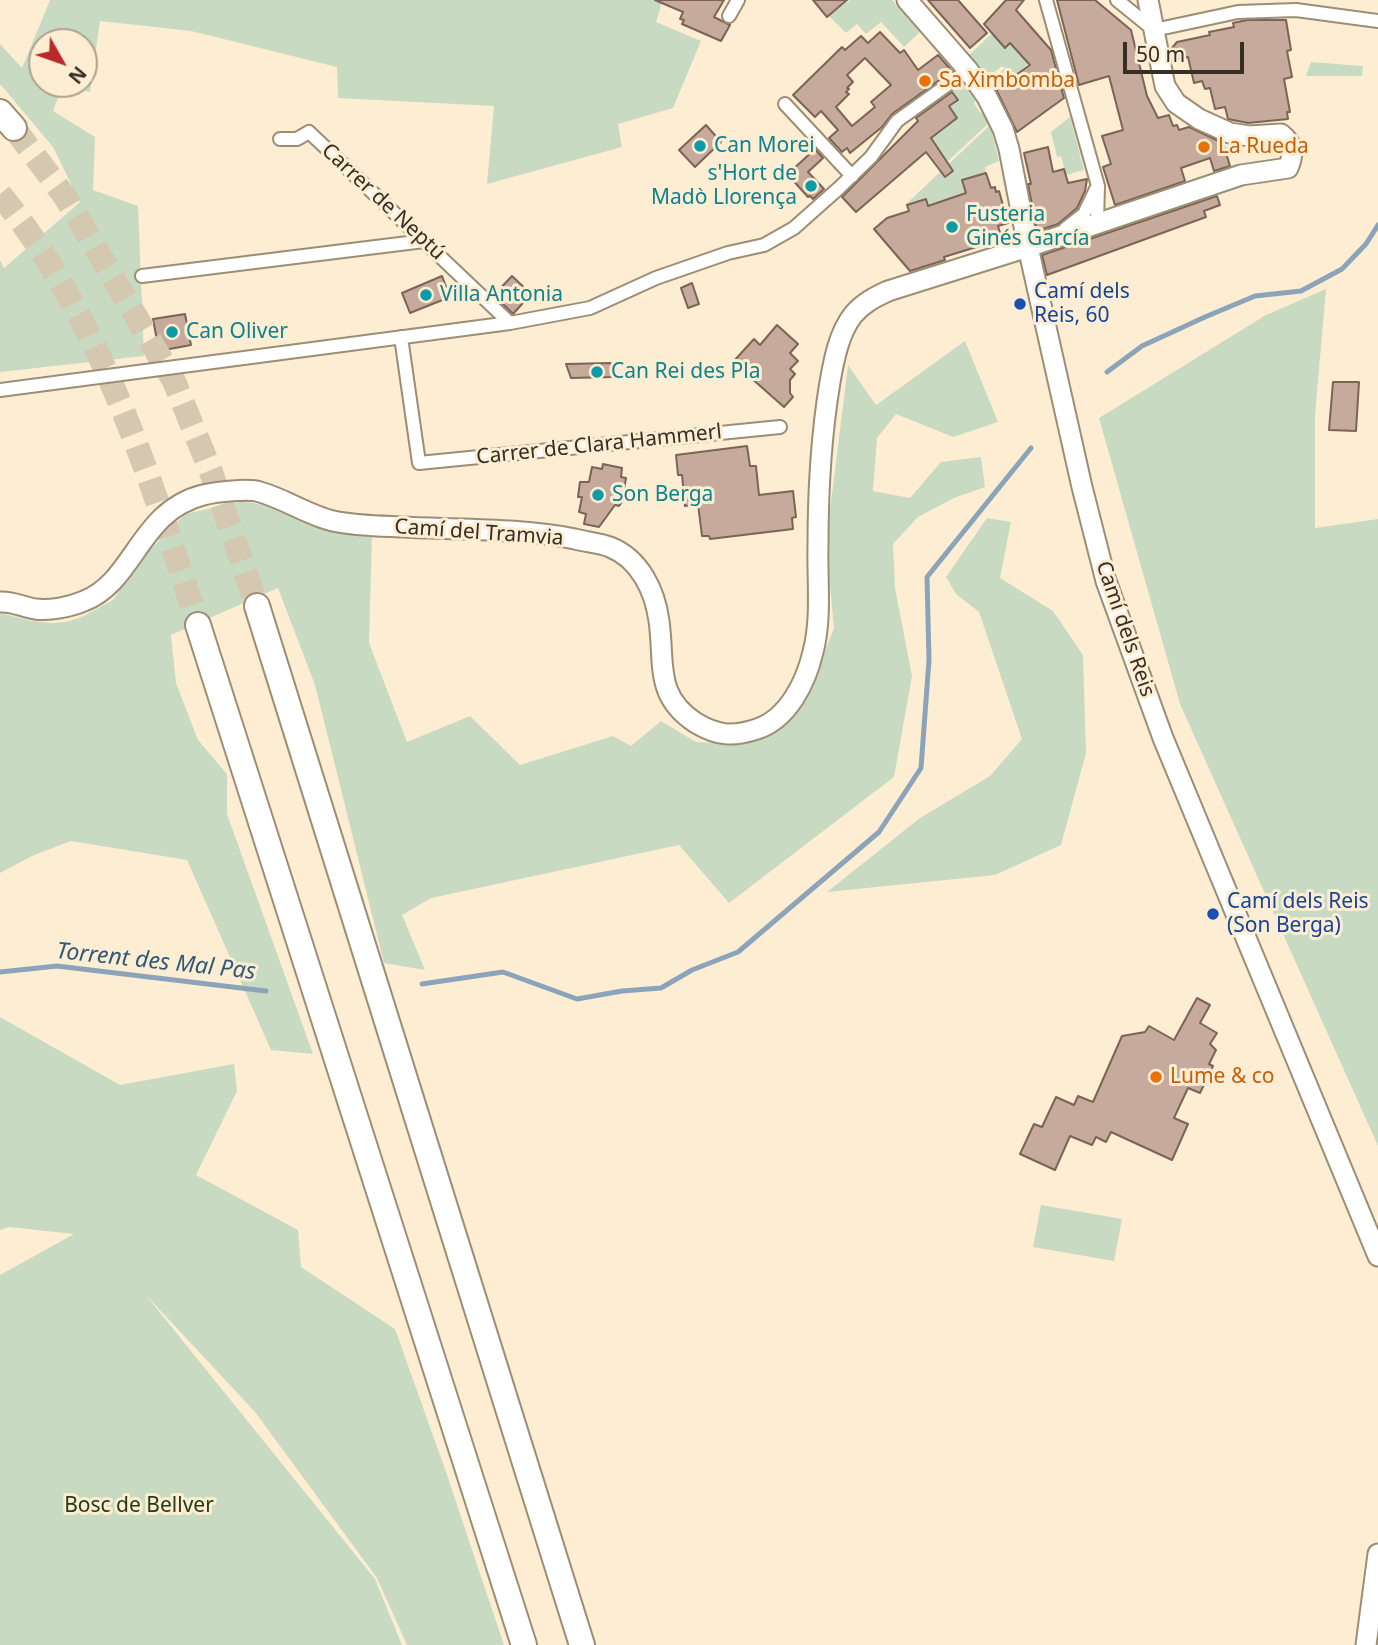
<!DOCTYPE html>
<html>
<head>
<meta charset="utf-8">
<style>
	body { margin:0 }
	#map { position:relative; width:1378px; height:1645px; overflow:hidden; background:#fdeed3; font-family:"Noto Sans",sans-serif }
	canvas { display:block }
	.north { position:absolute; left:28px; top:28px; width:70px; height:70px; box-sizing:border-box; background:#fdeed3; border:2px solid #ada28d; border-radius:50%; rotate:130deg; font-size:19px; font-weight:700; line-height:28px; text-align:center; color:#352f25 }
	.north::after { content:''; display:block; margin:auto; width:24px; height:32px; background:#b8292a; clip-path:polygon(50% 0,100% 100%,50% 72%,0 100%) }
	.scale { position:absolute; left:1123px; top:42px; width:121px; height:32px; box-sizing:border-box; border:4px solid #352f25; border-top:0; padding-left:9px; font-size:21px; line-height:24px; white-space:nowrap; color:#352f25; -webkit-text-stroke:5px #fdeed3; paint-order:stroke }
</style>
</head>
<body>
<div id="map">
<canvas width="1378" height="1645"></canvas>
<div class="north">N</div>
<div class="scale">50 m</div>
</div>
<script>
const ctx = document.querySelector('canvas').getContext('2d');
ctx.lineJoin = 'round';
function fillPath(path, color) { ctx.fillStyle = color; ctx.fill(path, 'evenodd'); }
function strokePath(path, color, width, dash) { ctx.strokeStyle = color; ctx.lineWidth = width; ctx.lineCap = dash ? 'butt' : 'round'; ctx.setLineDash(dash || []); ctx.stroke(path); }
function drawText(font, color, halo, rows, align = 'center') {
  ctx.font = font + ' "Noto Sans",sans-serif'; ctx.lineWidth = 6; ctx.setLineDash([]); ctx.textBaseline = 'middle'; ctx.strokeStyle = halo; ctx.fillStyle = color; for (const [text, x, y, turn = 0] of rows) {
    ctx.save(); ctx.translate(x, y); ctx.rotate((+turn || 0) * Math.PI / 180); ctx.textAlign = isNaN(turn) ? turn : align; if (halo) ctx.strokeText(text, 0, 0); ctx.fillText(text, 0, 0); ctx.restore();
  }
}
const green = new Path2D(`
	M50,0H657L662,2L656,22L701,41L673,108L618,124L622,147L487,184L494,106L338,98L337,67L191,31L100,21L90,92L63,85L53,111L95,137L93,190L138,206L144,356L0,372V260L4,268L80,202L53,147L0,84V44L22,68ZM42,42H84V84H42Z
	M850,0H892L921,31L904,47L881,22L866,34L857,24L846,33L829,16Z
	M1000,26V43L1005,48L1010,43L1029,64L993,91L987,84L1005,68L1002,66L984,80L967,57Z
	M1311,62L1363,66L1362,76H1306Z
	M961,81L976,100L974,103L980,113L984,111L990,122L947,162L931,138L957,118L949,106L957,100L950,90Z
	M1070,117L1084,170L1066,175L1061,156L1057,157L1051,132Z
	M990,125L999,161L985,167L986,173L963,180L975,190L928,206L925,199L904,206Z
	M1326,289L1315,415V528L1378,519V1146L1180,704L1099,418L1266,315Z
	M965,341L998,422L953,437L896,414L877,438L873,491L910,498L941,462L981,457L985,487L954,498L918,517L893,544L895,588L912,676L894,777L729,903L679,845L431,898L402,915L425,970L384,963L315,685L278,588L171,635L176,683L198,740L227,774V814L313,1054L271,1050L187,860L71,841L32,856L0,873V613L32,621L51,623L66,622L84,616L113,600L144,556L185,514L243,501L278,508L372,535L369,643L407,742L470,716L520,765L613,736L631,746L661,721L696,742L739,744L768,732L815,676L834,628L826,543L848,365L876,405Z
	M987,518L1011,522L1000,578L1053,611L1083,655L1086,753L1061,845L995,875L827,892L920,818L990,776L1022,739L979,612L956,594L946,577Z
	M0,1017L120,1085L234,1064L237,1091L196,1175L298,1230L301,1267L395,1329L446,1472L504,1645H407L377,1578L255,1412L145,1294L375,1579L402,1645H0V1275L74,1234L9,1227L0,1230Z
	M1041,1205L1122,1219L1114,1261L1033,1247Z`);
const stream = new Path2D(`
	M1107,372L1142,346L1205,317L1255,296L1301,291L1342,269L1366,244L1378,225
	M0,972L57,966L266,991
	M422,984L503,972L577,999L622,991L661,988L692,970L738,952L879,832L921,768L929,660L927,577L1031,448`);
const building = new Path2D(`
	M655,0H724L714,17L730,25L721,41L682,24L684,20L680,19L683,12Z
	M813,0H847L827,17Z
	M928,0H958L987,33L970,48Z
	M1006,0H1024L1016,10L1051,50L1064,98L1017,132L996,89L1030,65L1010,43L1005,48L984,24Z
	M1057,0H1095L1131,30L1147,96L1158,118L1169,115L1173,126L1177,125L1179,130L1189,127L1223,143L1230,166L1214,171L1210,158L1181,168L1185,181L1115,205L1103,167L1111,164L1102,136L1123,130L1109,76L1079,85Z
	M1247,20H1286L1291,50L1287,51L1292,77L1284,79L1290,112H1287L1288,119L1248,123L1228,119L1225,107L1215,109L1210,88L1205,89L1202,81L1194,83L1188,57L1174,60L1172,48L1177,42L1210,35L1209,32L1234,27L1233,23Z
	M880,32L900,53L904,50L918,70L938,55L952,71L892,114L882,127L850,153L847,148L842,152L829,138L838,130L821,111L815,117L793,95L842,47L845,50L861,36L868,43ZM865,58L891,85L871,102L875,107L852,126L836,107L849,94L846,92L849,89L847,88L853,82L847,75Z
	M952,92L958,100L949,106L957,118L931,138L953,171L945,177L926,152L856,212L842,197L918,121L916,118Z
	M706,125L721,142L695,167L679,150Z
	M1048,147L1053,172L1064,169L1068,183L1087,179L1085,191L1077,208L1058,224L1037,231L1028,184H1031L1024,153Z
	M815,149L823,158L808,172L824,189L813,199L810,196L808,197L789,176L790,172Z
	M986,173L991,188L995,187L996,192L999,191L1008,223L998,226L1002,239L944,257L945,260L910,271L874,229L887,218L909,211L907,205L926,199L928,206L966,193L962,180Z
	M1217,196L1220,205L1204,211L1206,217L1047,275L1042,255Z
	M442,276L450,297L410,313L402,293Z
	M512,276L531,294L513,314L494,295Z
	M692,283L699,304L688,308L681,288Z
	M185,314L191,345L159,351L153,319Z
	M777,325L798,344L790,353L798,361L790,369L795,374L790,380V393L793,397L784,407L733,362L754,339L760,345Z
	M611,363L612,377L571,378L566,364Z
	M1333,382H1359L1356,431L1329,430Z
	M747,446L750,466H756L759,495L793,491L796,517L792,518L793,529L710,539L709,536H702L698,504L685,506L682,475H678L676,455Z
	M603,464L622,468L621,477L626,478L622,502L619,506L615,505L599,527L584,524L586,514L579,512L582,497H578L580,482H589L592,467L602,469Z
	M1197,998L1210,1005L1200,1023L1217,1033L1210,1044L1216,1050L1209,1064L1213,1066L1200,1093L1188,1088L1174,1118L1188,1124L1172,1160L1111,1132L1106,1142L1096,1137L1092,1145L1070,1136L1055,1170L1020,1154L1034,1124L1042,1127L1056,1097L1074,1105L1078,1096L1093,1102L1122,1036L1145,1032L1149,1026L1174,1040Z`);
const highwayTunnel = new Path2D(`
	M14,128L66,198L174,381L211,472L257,606
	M0,194C101,319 149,474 198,625`);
const street = new Path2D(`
	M1046,0L1098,186L1097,223
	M1117,0L1154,30L1238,12L1296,10L1378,21
	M729,16L738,0
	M785,104L852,176
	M280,139H297L309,132L510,323
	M1065,229L1084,214L1096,189
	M142,276L424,241
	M401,337L419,463L780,427
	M0,390L510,323L590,308L656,278L728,253L764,245L794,228L839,188L871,157L897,121L968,70`);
const secondary = new Path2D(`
	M907,0L968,70L987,97L1003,129L1009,149L1028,247L1082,487L1106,581L1163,738L1378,1256
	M0,602C12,601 23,607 35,609C50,611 70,607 84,601C135,581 139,511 203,495C216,492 249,488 260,492C285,499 308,515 333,521C356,526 381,526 404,527C461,530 520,528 575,539C586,542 600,543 610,547C640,559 655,591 659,621C665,663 654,696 696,723C718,736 733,737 757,729C788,719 806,682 813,652C822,618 817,580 818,545C818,490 821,436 830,382C834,359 839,333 853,315C863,303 875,297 888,291L1028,247L1241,175L1288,168C1294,154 1294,144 1281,134L1249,136L1230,133L1199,119L1176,103L1165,86L1148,0
	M1366,1645L1378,1554`);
const highway = new Path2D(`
	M0,112L14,128
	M257,606L582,1645
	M198,625L524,1645`);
const markers = [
	[925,81,7,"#e8710a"],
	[700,146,7,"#0f9aa8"],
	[1204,147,7,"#e8710a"],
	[811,186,7,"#0f9aa8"],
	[952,227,7,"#0f9aa8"],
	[426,295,7,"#0f9aa8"],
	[1020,304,7,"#1a4fb4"],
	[172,332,7,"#0f9aa8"],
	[597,372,7,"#0f9aa8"],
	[598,495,7,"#0f9aa8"],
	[1213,914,7,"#1a4fb4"],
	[1156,1077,7,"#e8710a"]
];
const foodNames = [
	["Sa Ximbomba",939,81],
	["La Rueda",1218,147],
	["Lume & co",1170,1077]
];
const cultureNames = [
	["Can Morei",714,146],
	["s'Hort de",797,174,"right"],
	["Madò Llorença",797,198,"right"],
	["Fusteria",966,215],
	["Ginés García",966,239],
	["Villa Antonia",440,295],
	["Can Oliver",186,332],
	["Can Rei des Pla",611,372],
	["Son Berga",612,495]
];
const streetNames = [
	["Carrer de Neptú",383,202,43],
	["Carrer de Clara Hammerl",599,445,-6],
	["Camí del Tramvia",479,533,4],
	["Camí dels Reis",1125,629,71]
];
const transitNames = [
	["Camí dels",1034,292],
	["Reis, 60",1034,316],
	["Camí dels Reis",1227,902],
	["(Son Berga)",1227,926]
];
const parkNames = [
	["Bosc de Bellver",139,1506]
];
const waterNames = [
	["Torrent des Mal Pas",156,962,6]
];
fillPath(green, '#c8dbc2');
strokePath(stream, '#8ca4ba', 5);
fillPath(building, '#c6aa9b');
strokePath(building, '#7c6356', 2);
strokePath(highwayTunnel, '#d5c8b0', 24, [24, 12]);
strokePath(street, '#9c8e75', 16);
strokePath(secondary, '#9c8e75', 23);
strokePath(highway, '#9c8e75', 28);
strokePath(street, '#fff', 12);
strokePath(secondary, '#fff', 19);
strokePath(highway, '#fff', 24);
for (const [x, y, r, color] of markers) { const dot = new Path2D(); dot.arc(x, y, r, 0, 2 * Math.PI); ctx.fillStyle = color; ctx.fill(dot); strokePath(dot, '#fdeed3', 2.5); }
drawText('21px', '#c56008', '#fdeed3', foodNames, 'left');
drawText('21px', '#0d838f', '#fdeed3', cultureNames, 'left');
drawText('21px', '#352f25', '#fdeed3', streetNames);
drawText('21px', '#164399', '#fdeed3', transitNames, 'left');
drawText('21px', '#203d16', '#fdeed3', parkNames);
drawText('italic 23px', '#30587a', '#fdeed3', waterNames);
</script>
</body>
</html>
